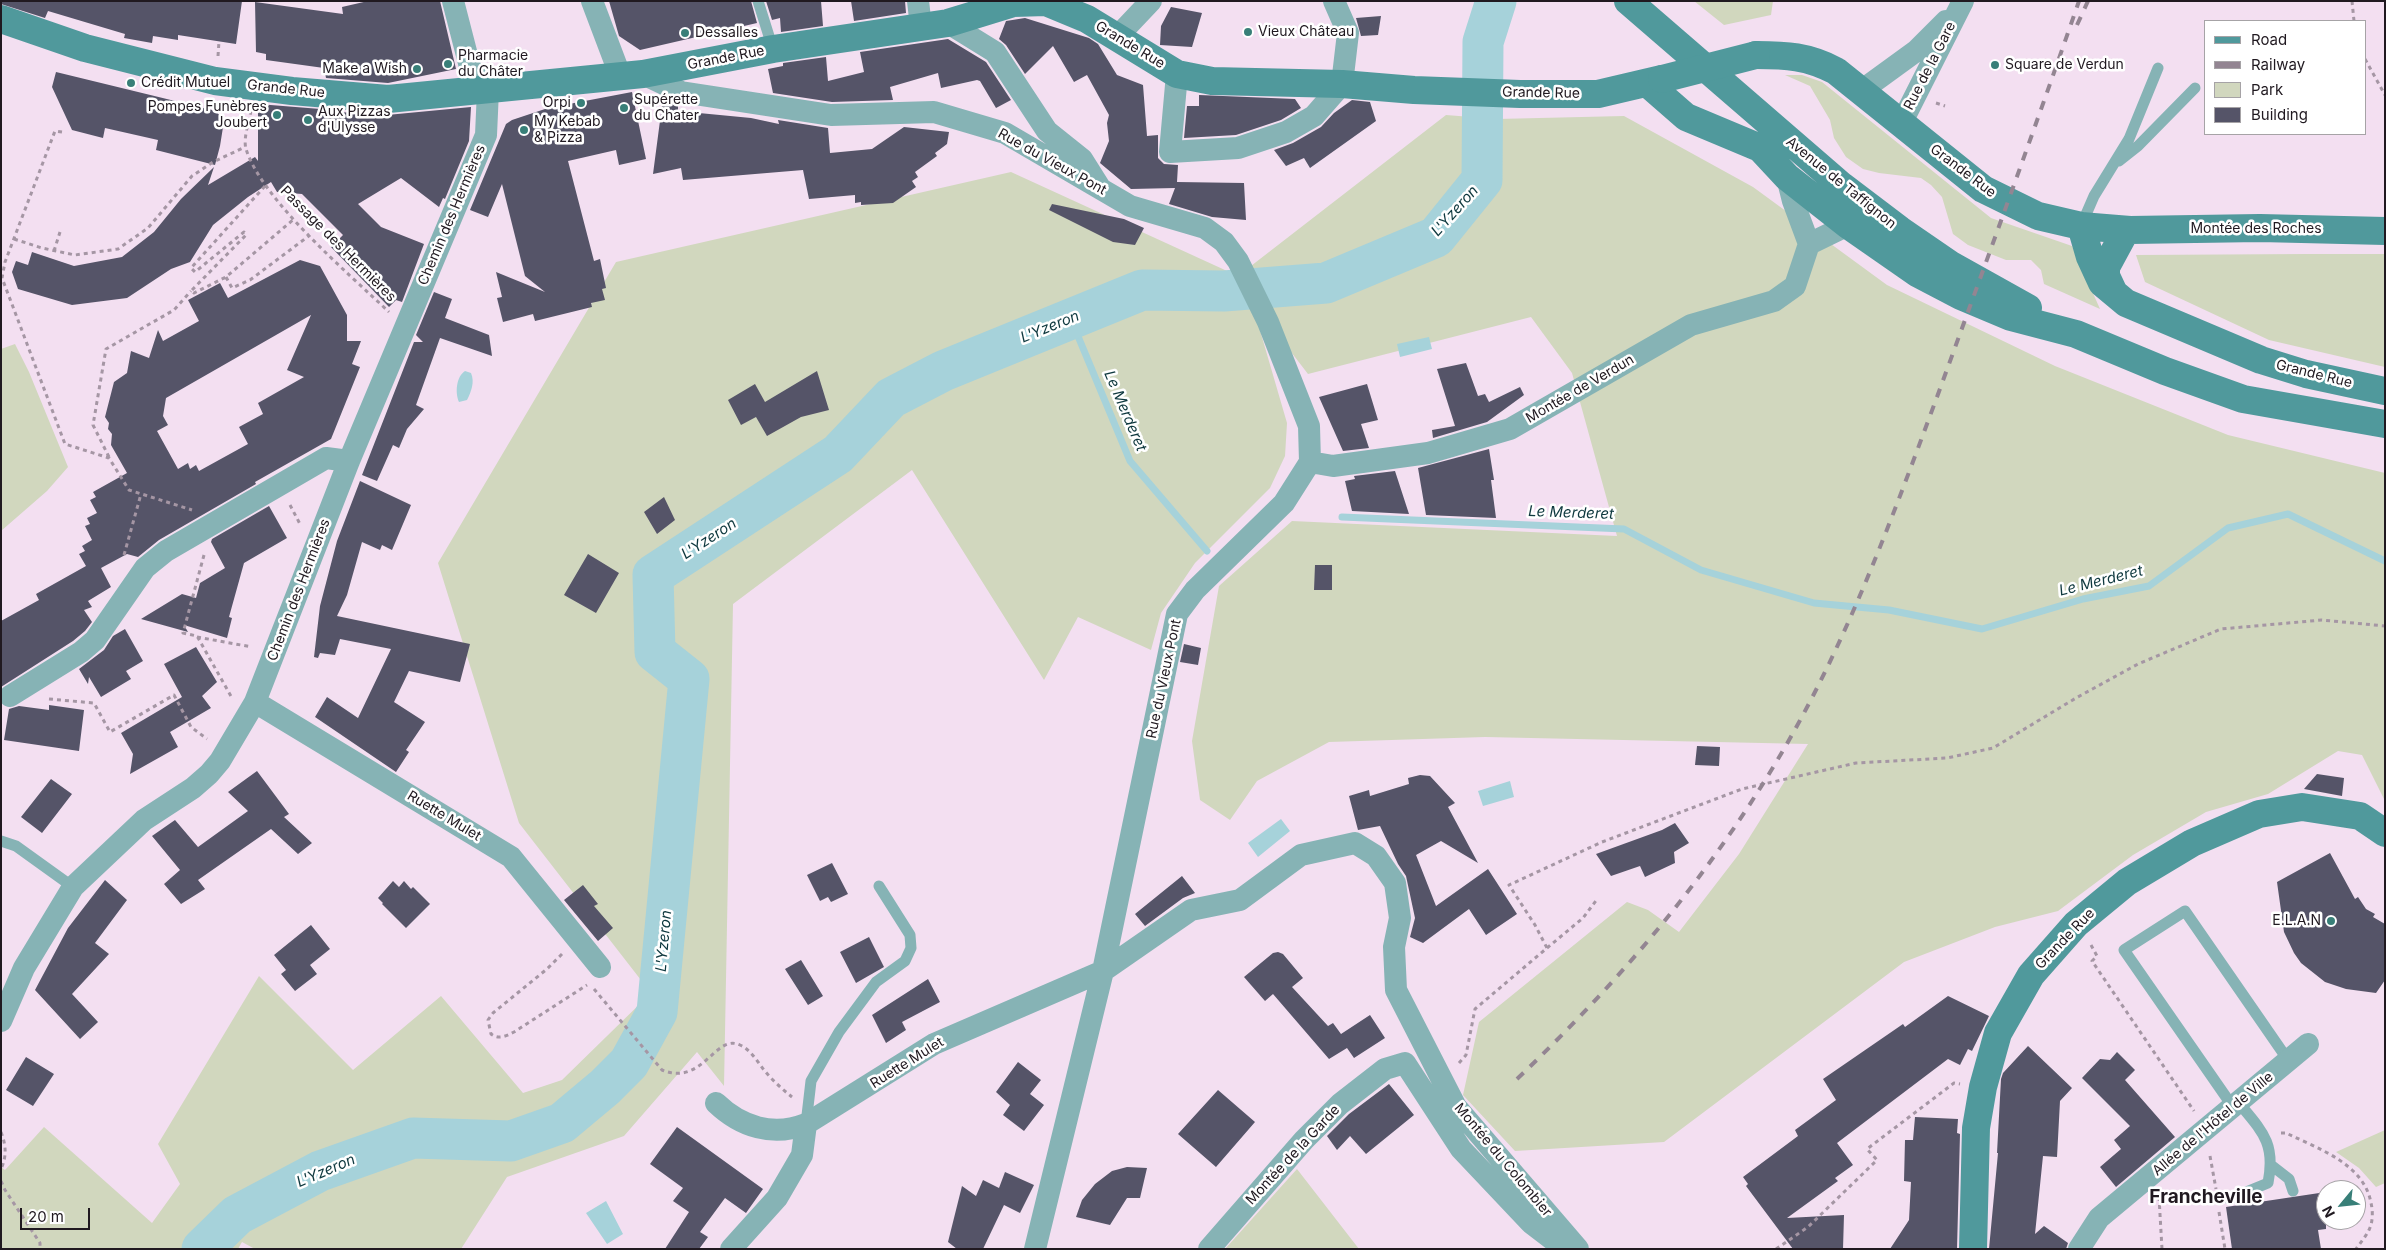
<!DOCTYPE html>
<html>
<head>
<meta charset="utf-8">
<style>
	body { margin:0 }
	#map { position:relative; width:2386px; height:1250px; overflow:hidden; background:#f3dff1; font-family:Inter,sans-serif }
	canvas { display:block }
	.frame { position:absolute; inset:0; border:2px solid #201920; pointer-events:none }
	.legend { position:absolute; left:2204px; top:20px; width:162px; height:115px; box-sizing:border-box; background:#fff; border:1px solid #a6a3a6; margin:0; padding:6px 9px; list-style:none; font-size:15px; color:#201920 }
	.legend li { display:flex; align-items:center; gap:10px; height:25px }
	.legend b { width:25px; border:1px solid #a6a3a6 }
	.north { position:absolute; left:2316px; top:1180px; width:50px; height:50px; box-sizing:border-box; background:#fff; border:1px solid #a6a3a6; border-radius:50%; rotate:242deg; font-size:14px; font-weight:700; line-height:20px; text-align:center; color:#201920 }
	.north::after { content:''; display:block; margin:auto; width:18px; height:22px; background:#387f78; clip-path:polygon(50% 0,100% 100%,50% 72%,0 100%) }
	.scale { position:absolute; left:20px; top:1208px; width:70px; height:22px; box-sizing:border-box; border:2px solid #201920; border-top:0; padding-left:6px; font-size:15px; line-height:18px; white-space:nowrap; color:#201920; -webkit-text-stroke:4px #fff; paint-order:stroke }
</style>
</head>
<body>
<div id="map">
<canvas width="2386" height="1250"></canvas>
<div class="frame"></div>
<ul class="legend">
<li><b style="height:6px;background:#50999c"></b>Road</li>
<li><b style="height:6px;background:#938592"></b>Railway</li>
<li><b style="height:14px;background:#d1d7be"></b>Park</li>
<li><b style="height:14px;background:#555468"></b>Building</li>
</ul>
<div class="north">N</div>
<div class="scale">20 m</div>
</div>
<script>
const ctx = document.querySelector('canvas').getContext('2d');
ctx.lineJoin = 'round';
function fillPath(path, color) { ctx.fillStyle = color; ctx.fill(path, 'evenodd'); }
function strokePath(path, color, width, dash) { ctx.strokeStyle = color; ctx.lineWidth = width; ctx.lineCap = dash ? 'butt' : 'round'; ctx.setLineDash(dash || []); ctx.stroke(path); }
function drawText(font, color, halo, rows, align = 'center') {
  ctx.font = font + ' Inter,sans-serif'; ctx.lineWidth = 5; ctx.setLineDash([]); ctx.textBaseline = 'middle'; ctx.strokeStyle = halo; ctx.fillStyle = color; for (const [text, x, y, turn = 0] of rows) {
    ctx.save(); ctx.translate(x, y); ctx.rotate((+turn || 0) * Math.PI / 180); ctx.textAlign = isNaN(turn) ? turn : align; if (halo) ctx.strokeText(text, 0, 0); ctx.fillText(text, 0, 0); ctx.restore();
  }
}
const green = new Path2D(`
	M1694,1H1773L1771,15L1724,25Z
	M1785,75H1802L1822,82L1991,218L2072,246L2100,309L2044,284L2041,270L2031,260H2006L1968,245L1953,234L1942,197L1931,185L1921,178L1879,173L1863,169L1846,157L1834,138L1830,120L1810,86Z
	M1446,115L1497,119L1624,116L1753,187L1887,285L2055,366L2228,435L2385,473V801L2362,755L2338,751L2268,794L2206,812L2133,855L2058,911L1995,927L1904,962L1664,1142L1515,1151L1463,1095L1479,1022L1627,902L1648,910L1679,932L1739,854L1808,744L1485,737L1329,742L1257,781L1230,820L1200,800L1192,741L1219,586L1292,521L1617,536L1572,373L1531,317L1308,374L1268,322L1257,320L1287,423L1285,456L1270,488L1195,563L1161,613L1151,650L1078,617L1044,680L912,470L733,604L724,1086L697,1052L624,1136L507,1177L461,1249H255L242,1242L238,1249H1V1167L5,1170L44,1127L152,1223L180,1184L158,1144L259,976L353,1070L441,996L523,1093L562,1080L651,993L519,823L438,563L616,262L1011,172L1238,276Z
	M2306,254H2385V367L2269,340L2145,282L2136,255Z
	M15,344L29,372L68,467L47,491L1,531V349Z
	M2385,1130V1183L2376,1187L2359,1168L2336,1152Z
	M1297,1169L1359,1249H1225Z`);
const water = new Path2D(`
	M1429,337L1432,349L1400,357L1397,344Z
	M465,371L471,373C475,382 471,392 467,400L459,402C455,393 456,377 465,371Z
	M1510,781L1514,797L1483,806L1478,791Z
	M1281,819L1290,831L1258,857L1248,843Z
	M606,1201L623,1234L607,1244L586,1213Z`);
const stream = new Path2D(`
	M1070,317L1130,461L1207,551
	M1342,517L1624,529L1701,570L1814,603L1889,610L1982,629L2083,599L2149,586L2228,528L2288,514L2385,561`);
const river = new Path2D(`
	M202,1249L237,1215L320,1171L413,1138L511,1141L562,1123L605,1087L629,1063L657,1012L689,679L655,652L653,575L838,454L891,398L943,371L1142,290L1224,291L1326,283L1436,237L1482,180L1483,42L1496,1`);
const building = new Path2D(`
	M1,1H242L236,44L178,35V40L153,36L152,43L124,38L125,34L48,11L45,18L1,4Z
	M368,1H440L456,69L388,83L326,78L324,68L266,60V54L256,52L255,2L343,14L342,7Z
	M609,1H751L757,23L640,50L619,36Z
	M766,1H821L823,26L781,32L780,18L772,20Z
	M851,1H905L906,13L854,21Z
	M1171,7L1202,13L1192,47L1160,45L1161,26Z
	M1381,16L1378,35L1361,36L1356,18Z
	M1025,18L1089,38L1098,44L1117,75L1143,85L1147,136L1158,135V158L1164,164L1178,165L1177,182L1244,183L1246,220L1212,217L1169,204L1175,188L1131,189L1100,163L1109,141L1107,123L1109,115L1087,75L1074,82L1053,46L1025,74L1006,45L999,39L1006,21Z
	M948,39L986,62L1011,100L996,108L980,81L977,80L941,88L938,73L890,87L893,100L832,102L773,93L768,69L783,66V63L826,57L828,81L864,72L860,52Z
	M56,72L216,111L224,121L220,146L215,165L156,150L158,140L105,128L103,138L72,130L52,87Z
	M632,92L646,159L619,165L616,150L568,161L594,261L600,259L606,288L602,289L605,300L591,303L592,307L535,321L533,314L503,322L497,298L502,297L496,272L545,292L525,276L502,184L488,217L470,210L506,124L512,120L548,108Z
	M1199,95L1295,99L1301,108L1281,120L1236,135L1184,138L1187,106H1199Z
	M663,98L678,105V111L751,118L779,124L778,120L828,128L830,153L872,149L904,127L949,132L947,144L935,153L937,156L915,172L918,177L912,181L916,187L893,203L861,205V202L855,203V195L809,199L803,170L683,180L681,168L653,174Z
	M1352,100L1370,102L1376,121L1310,168L1304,158L1286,166L1274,150L1293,143L1321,127L1334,113Z
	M258,104L333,110L334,113L353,112L387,115L471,107L469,141L445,199L443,198L439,207L401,178L358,204L381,227L424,244L402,302L396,300L389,307L331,247L343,235L302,194L277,192L271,182L248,197L213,225L190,262L171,269L127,298L72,305L18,289L12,272L16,261L28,265L32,252L74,266L122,257L154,232L181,199L214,167L208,185L255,157L258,161Z
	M1052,204L1124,219L1144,228L1135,245L1113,242L1049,210Z
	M300,260L320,266L347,315V341H361L352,364L360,367L331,439L255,482L256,484L159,540L138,557L127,554L101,568L111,587L88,601L92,607L84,610L92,622L85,631L73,641L1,687V621L39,600L36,594L86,566L79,554L85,551L82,546L92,540L85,526L90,524L87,518L97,513L90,500L96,497L93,492L127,473L111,445L112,434L108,429L109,423L105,417L114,382L127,373L131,351L149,358L158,330L163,341L199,321L188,300L220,283L228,298ZM311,315L287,370L304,377L258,403L263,414L239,427L248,444L199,471L196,465L190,469L188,463L178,469L157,431L168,425L163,416L166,398Z
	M434,292L452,299L445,318L489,335L492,356L440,338L416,405L424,409L407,429L399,448L393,445L377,481L362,475L414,342H423L416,335Z
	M1466,363L1478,396L1485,394L1489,402L1520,387L1524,395L1487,422L1433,438L1432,430L1455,426L1437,369Z
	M817,371L829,410L801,417L767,436L756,417L741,425L728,400L755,384L765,402Z
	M1367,384L1378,420L1361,424L1369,448L1343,451L1319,397Z
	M1489,449L1494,480H1491L1496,518L1426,515L1418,468Z
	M1395,471L1409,514L1352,511L1345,481L1355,479L1354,476Z
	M360,481L411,505L392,550L382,545L380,550L362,542L347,595L337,616L470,644L460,682L409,671L394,702L425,722L406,750L409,752L396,772L315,717L327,697L358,718L391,649L340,639L335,655L320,653L318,658L314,657L320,606L337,541Z
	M664,497L675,520L657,534L644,512Z
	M269,506L287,538L244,563L229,617L232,618L227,638L184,625L188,632L141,619L182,594L196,598L200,583L225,568L211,542L212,539Z
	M588,554L619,573L596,613L564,595Z
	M1315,565H1332V590H1314Z
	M125,629L143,661L126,671L131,679L101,697L89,677L88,684L79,669L104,650L113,636Z
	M1184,644L1201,648L1198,665L1180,662Z
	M196,647L217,682L202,696L211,708L170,732L178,747L130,774L133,754L121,733L182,697L164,664Z
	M49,705L84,710L79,751L4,740L9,709L19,706L49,710Z
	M1697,746L1720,747L1719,766L1695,765Z
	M257,771L289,814L284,817L312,843L298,854L271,829L198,880L205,889L181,904L164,884L180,870L152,836L175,820L198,847L248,811L228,792Z
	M2317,774L2344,778L2342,796L2304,789Z
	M1420,775L1430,776L1455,803L1448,807L1478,863L1441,841L1416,855L1436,906L1488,869L1517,914L1486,935L1469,909L1423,943L1410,937L1415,918L1406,876L1398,864L1380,826L1358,830L1349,796L1369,790L1370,796L1409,784L1408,778Z
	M51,779L72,794L42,833L21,817Z
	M1675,823L1689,843L1674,852L1675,863L1645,877L1640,866L1611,876L1596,854L1662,830Z
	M2330,853L2355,899L2358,897L2366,909L2375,914L2373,917L2385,924V980L2376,993L2346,989L2325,982L2301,963L2294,953L2284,932L2277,882Z
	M832,863L848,894L831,902L828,897L820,901L807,875Z
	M1182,876L1195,893L1183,898L1145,926L1135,914Z
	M105,880L127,900L95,943L109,954L72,994L98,1022L80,1039L35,990L68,928Z
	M393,881L399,887L404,881L411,889L413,887L430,904L406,928L382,904L383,903L378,898Z
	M583,885L598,904L594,906L613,928L598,941L564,900Z
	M311,925L330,949L310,965L317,974L295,991L281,974L286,970L274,955Z
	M869,937L884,967L856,983L840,952Z
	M1278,952L1283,954L1303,978L1292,987L1328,1026L1333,1023L1341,1034L1370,1015L1385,1038L1354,1058L1347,1048L1329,1059L1273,994L1265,1001L1244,977L1273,953Z
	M801,960L823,996L808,1005L785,969Z
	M928,979L940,1002L902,1022L906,1030L886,1043L872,1015Z
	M1948,996L1989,1016L1972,1051L1968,1049L1960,1065L1948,1059L1837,1143L1853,1165L1835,1178L1838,1181L1787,1218L1844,1215L1843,1249H1793L1746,1186L1748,1184L1743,1177L1798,1136L1795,1130L1836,1100L1823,1079L1903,1024L1905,1027Z
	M2028,1046L2072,1088L2060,1101L2057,1157L2043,1156L2035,1234L2044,1226L2068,1243L2066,1249H1989L1998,1153H1997L2001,1079L2003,1073Z
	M2117,1052L2135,1070L2125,1080L2175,1137L2116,1187L2100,1167L2121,1149L2114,1140L2130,1126L2082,1078L2100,1059L2110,1060Z
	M26,1057L54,1074L33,1106L6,1090Z
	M1018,1062L1041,1080L1030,1094L1044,1105L1024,1131L1003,1115L1010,1105L996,1092Z
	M1389,1084L1414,1115L1366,1154L1350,1136L1337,1150L1327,1136L1349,1114Z
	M1218,1090L1255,1122L1216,1167L1178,1134Z
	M1915,1117L1958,1119L1957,1133L1960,1134L1957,1249H1890L1909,1220L1911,1182L1904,1181L1905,1140H1913Z
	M677,1127L763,1189L746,1213L725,1198L700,1232L708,1237L699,1249H665L689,1212L673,1201L683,1188L650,1164Z
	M1127,1167L1147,1168L1140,1198H1127L1110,1225L1076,1217L1082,1200L1095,1184L1112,1171Z
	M1005,1172L1034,1185L1020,1213L1004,1205L983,1249H957L948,1242L962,1186L976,1196L983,1180L999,1188Z
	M2326,1192V1229L2318,1230L2321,1249H2232L2226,1207Z`);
const path = new Path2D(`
	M2352,1L2354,21
	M218,56L219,41
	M2365,59L2385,95
	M1936,103L1945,106
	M251,111C249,121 243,139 246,149C262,200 348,273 389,312
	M62,132L55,131L5,262L2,278L65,444L109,458L129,490L192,510
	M265,186L191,268L195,272L244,232L246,235L191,291L194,293L226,277L294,219
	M14,239L42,248L75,255L118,249L148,228L192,176L213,162L245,147
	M54,251L60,232
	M226,277L232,288L250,280L310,235
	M109,457L93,425L106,349L174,310L191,291
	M290,505L300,524
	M124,555L141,494
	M204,555L183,633L197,636L232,698
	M197,637L252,647
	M49,699L94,703L110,732L174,695L191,727L207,739
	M2091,945L2097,956L2092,961L2194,1111
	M1547,948L1583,918L1598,898
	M562,954L547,969L493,1013L488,1020L491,1034C499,1040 506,1036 514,1032L587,985
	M594,989L662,1070C703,1087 715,1033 740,1045C751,1050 757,1061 764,1070C772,1080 782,1089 792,1097
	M1459,1063L1466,1055L1475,1009L1547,948L1535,925L1509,885L1602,842L1742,789L1856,763L1947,758L1993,748L2076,698L2138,664L2221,629L2322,620L2385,626
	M1,1132C6,1145 7,1156 1,1169
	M2281,1133H2286C2319,1149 2364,1164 2371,1203C2373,1211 2373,1222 2369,1230C2366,1236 2361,1242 2356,1249
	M2210,1156L2216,1189
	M1,1181L5,1190L40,1243V1249
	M2159,1197L2162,1249
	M2219,1212L2225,1249
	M1776,1249L1808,1227L1877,1160L1867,1149L1954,1083L1960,1084`);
const lane = new Path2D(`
	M758,1L773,49
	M2119,161L2138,146L2195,88
	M2081,226L2094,196L2129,139L2158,68
	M1,841L16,846L73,887
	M2233,1107L2124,950L2185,911L2288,1060
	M806,1124L811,1081L839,1032L876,982L905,961L911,948L910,935L879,886
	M2271,1165L2289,1179L2293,1191
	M2229,1199L2268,1183C2276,1143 2262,1131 2238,1102`);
const street = new Path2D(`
	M592,1L620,75
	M918,1L921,27
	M948,23L995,52L1047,131L1082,159L1099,186
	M1116,38L1151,1
	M643,74L681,92L831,115L934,112L1005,133L1130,206L1205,228L1224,242L1238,261L1268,322L1309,426L1310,462L1284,503L1195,590L1177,614L1103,971L1035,1249
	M1177,74L1170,152L1238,148L1286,132L1314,116L1342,84L1348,33L1334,1
	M1861,91L1916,51L1946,21
	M1901,124L1963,1
	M1809,244L1848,225
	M1310,462L1333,466L1428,453L1510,429L1691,325L1774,301L1795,286L1809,244L1793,201L1787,177
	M10,696L81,652L95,640L145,568L166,551L326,458L349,461
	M255,702L511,857L600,967
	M1,1021L24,968L73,887L144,820L193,788L209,774L220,761L255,702L349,461L486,135L488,90L470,67L453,1
	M716,1103C741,1127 773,1137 806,1124L934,1044L1103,971L1191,910L1240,900L1301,855L1355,843L1376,856L1395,883L1400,918L1394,947L1396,990L1456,1107L1578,1249
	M731,1249L777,1198L802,1155L806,1124
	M1209,1249L1304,1140L1340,1104L1385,1069L1405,1063L1461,1149L1531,1223L1565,1249
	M2079,1249L2099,1218L2308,1044`);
const secondary = new Path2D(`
	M1628,1L1842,186L1900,230L1951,265L2028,308
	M1,19L85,48L215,81L292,91L388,99L643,74L773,49L948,23L1013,3L1046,2L1087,19L1177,74L1212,81L1342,84L1414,90L1520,94H1598L1662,79
	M1756,55C1786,55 1808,56 1836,71L1983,189L2038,216L2081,226L2130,230L2260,228L2385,231
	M1647,83L1686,117L1760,148L1787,177L1848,225L1917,273L1961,296L2011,317L2076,334L2165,371L2243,399L2385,424
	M2081,226L2090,257L2102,283L2126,303L2261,360L2306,374L2385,391
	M2113,291L2106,276V267L2126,230
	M1973,1249L1976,1128L1983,1087L1998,1033L2031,975L2076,924L2127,882L2192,843L2259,814L2302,807L2360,816L2385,833`);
const rail = new Path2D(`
	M2077,25L2088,1
	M1517,1079C1619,982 1706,880 1778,759C1846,645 1891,521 1937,397C1985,265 2033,134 2079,1`);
const secondaryBridge = new Path2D(`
	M1662,79L1756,55`);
const markers = [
	[1248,32,5,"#387f78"],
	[685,33,5,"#387f78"],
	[448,64,5,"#387f78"],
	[1995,65,5,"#387f78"],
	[417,69,5,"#387f78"],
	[131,83,5,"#387f78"],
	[581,103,5,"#387f78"],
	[624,108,5,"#387f78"],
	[277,115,5,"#387f78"],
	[308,120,5,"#387f78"],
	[524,130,5,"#387f78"],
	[2331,921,5,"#387f78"]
];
const poiNames = [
	["Vieux Château",1258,32],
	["Dessalles",695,33],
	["Pharmacie",458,56],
	["du Châter",458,72],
	["Square de Verdun",2005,65],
	["Make a Wish",407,69,"right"],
	["Crédit Mutuel",141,83],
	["Supérette",634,100],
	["du Chater",634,116],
	["Orpi",571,103,"right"],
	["Pompes Funèbres",267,107,"right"],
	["Joubert",267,123,"right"],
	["Aux Pizzas",318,112],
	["d'Ulysse",318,128],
	["My Kebab",534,122],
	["& Pizza",534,138],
	["E.L.A.N",2321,921,"right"]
];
const streetNames = [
	["Grande Rue",1130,45,31],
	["Grande Rue",726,58,-11],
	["Rue de la Gare",1930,66,-63],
	["Grande Rue",286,89,6],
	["Grande Rue",1541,93,1],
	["Rue du Vieux Pont",1052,162,29],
	["Grande Rue",1963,171,37],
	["Avenue de Taffignon",1841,183,39],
	["Chemin des Hermières",452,215,-67],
	["Montée des Roches",2256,229],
	["Passage des Hermières",338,244,45],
	["Grande Rue",2314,374,14],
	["Montée de Verdun",1580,389,-30],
	["Chemin des Hermières",299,590,-69],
	["Rue du Vieux Pont",1164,679,-78],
	["Ruette Mulet",444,816,31],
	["Grande Rue",2065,939,-46],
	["Ruette Mulet",907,1063,-32],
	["Allée de l'Hôtel de Ville",2213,1124,-40],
	["Montée de la Garde",1293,1155,-47],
	["Montée du Colombier",1503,1160,50]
];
const waterNames = [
	["L'Yzeron",1455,211,-48],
	["L'Yzeron",1050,327,-22],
	["Le Merderet",1125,411,67],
	["Le Merderet",1571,513,2],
	["L'Yzeron",709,539,-33],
	["Le Merderet",2101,581,-14],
	["L'Yzeron",664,941,-85],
	["L'Yzeron",326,1171,-23]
];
const districtNames = [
	["Francheville",2206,1197]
];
fillPath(green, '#d1d7be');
fillPath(water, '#a6d2da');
strokePath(stream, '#a6d2da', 7);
strokePath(river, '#a6d2da', 41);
fillPath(building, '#555468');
strokePath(path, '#a596a4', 3, [4, 4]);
strokePath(lane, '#86b3b5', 11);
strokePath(street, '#86b3b5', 22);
strokePath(secondary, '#50999c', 28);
strokePath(rail, '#938592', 4, [9, 9]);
strokePath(secondaryBridge, '#50999c', 28);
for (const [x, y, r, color] of markers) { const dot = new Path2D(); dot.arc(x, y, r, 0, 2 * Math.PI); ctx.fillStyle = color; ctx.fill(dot); strokePath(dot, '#fff', 2); }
drawText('14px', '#201920', '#fff', poiNames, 'left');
drawText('14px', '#201920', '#fff', streetNames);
drawText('italic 15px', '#0e383e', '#fff', waterNames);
drawText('bold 19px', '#201920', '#fff', districtNames);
</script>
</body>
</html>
